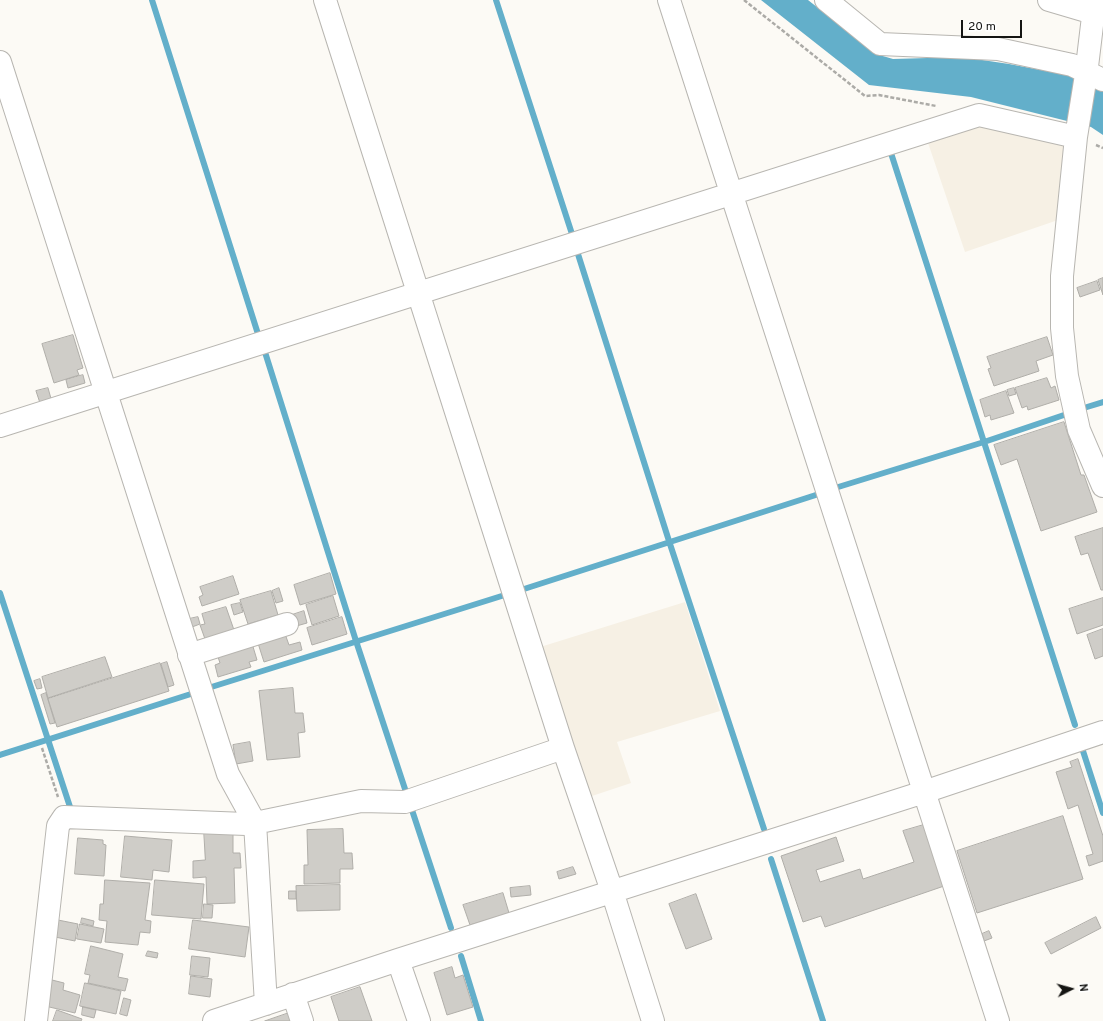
<!DOCTYPE html>
<html>
<head>
<meta charset="utf-8">
<style>
	body { margin:0 }
	#map { position:relative; width:1103px; height:1021px; overflow:hidden; background:#fcfaf5; font-family:Overpass,sans-serif }
	canvas { display:block }
	.north { position:absolute; left:1051px; top:969px; width:40px; height:40px; -webkit-text-stroke:3px #fff; paint-order:stroke; rotate:84deg; font-size:11px; font-weight:700; line-height:16px; text-align:center; color:#151513 }
	.north::after { content:''; display:block; margin:auto; width:14px; height:18px; background:#151513; clip-path:polygon(50% 0,100% 100%,50% 72%,0 100%) }
	.scale { position:absolute; left:961px; top:20px; width:61px; height:18px; box-sizing:border-box; border:2px solid #151513; border-top:0; padding-left:5px; font-size:12px; line-height:14px; white-space:nowrap; color:#151513; -webkit-text-stroke:3px #fff; paint-order:stroke }
</style>
</head>
<body>
<div id="map">
<canvas width="1103" height="1021"></canvas>
<div class="north">N</div>
<div class="scale">20 m</div>
</div>
<script>
const ctx = document.querySelector('canvas').getContext('2d');
ctx.lineJoin = 'round';
function fillPath(path, color) { ctx.fillStyle = color; ctx.fill(path, 'evenodd'); }
function strokePath(path, color, width, dash) { ctx.strokeStyle = color; ctx.lineWidth = width; ctx.lineCap = dash ? 'butt' : 'round'; ctx.setLineDash(dash || []); ctx.stroke(path); }
const built = new Path2D(`
	M969,123L1067,145L1058,220L965,252L926,137Z
	M685,602L720,711L617,742L631,783L586,798L537,648Z`);
const water = new Path2D(`
	M761,0H808L876,54L893,59L962,57L1009,64L1073,76L1103,91V135L1091,127L971,97L869,85Z`);
const stream = new Path2D(`
	M152,0L258,334
	M496,0L572,234
	M890,150L1075,725
	M577,251L669,541L764,829
	M264,349L356,641L407,795
	M1087,407L1103,402
	M835,488L984,442L1064,415
	M524,589L822,493
	M0,593L72,813
	M205,689L508,594
	M1083,751L1103,813
	M0,755L194,693
	M411,807L451,928
	M771,859L823,1021
	M461,956L481,1021`);
const building = new Path2D(`
	M1103,278V295L1098,280Z
	M1097,281L1100,290L1080,297L1077,288Z
	M73,335L83,368L77,370L79,375L54,383L42,344Z
	M1047,337L1053,355L1036,361L1039,371L994,386L988,369L991,368L987,357Z
	M83,375L85,383L68,388L66,380Z
	M1047,378L1051,388L1055,386L1059,400L1028,410L1027,406L1022,408L1015,388Z
	M48,388L52,402L41,406L36,391Z
	M1014,388L1016,394L1009,396L1007,390Z
	M1006,391L1014,413L991,420L990,415L985,417L980,400Z
	M1064,422L1081,475H1084L1097,512L1041,531L1017,459L1001,465L994,445Z
	M1103,528V590H1101L1088,553L1081,555L1075,537Z
	M330,573L336,594L300,605L294,585Z
	M233,576L239,594L202,606L199,597L203,595L200,587Z
	M279,588L283,601L276,603L272,591Z
	M271,591L278,615L248,624L240,600Z
	M333,596L339,616L312,625L306,605Z
	M1103,598V625L1077,634L1069,609Z
	M240,603L243,612L234,615L231,605Z
	M226,607L234,630L205,639L200,625L205,624L202,614Z
	M304,611L307,623L293,627L289,616Z
	M198,617L200,624L192,627L189,619Z
	M342,617L347,634L312,645L307,628Z
	M1103,629V656L1095,659L1087,635Z
	M284,631L289,645L300,642L302,650L264,662L257,640Z
	M251,640L257,660L249,662L251,667L218,677L215,665L220,663L218,657Z
	M105,657L112,677L48,698L42,677Z
	M167,662L174,685L168,687L161,664Z
	M160,663L169,691L57,727L48,699Z
	M40,679L42,688L37,689L34,681Z
	M293,688L295,713H303L305,732L298,733L300,757L267,760L259,691Z
	M46,693L55,723L50,724L41,695Z
	M250,742L253,761L236,764L233,745Z
	M1078,759L1103,836V861L1089,866L1086,856L1093,854L1078,805L1068,809L1056,772L1072,767L1070,762Z
	M1063,816L1083,879L977,913L957,851Z
	M927,824L947,885L825,927L821,916L803,922L781,856L836,837L844,861L816,870L820,882L860,869L863,879L914,862L903,831Z
	M343,829L344,853H352L353,869H340V883L304,884V865H308L307,830Z
	M204,830L233,834V853H240L241,868H234L235,903L207,904L206,877L193,878V861L205,860Z
	M125,836L172,840L169,872L153,870L152,880L121,877Z
	M78,838L103,840V844L106,845L104,876L75,874Z
	M573,867L576,874L559,879L557,872Z
	M105,880L150,883L145,920L151,921L150,933L140,932L138,945L105,942L107,921L99,920L100,904H103Z
	M155,880L204,884L201,919L152,915Z
	M340,885V910L297,911L296,886Z
	M530,886L531,895L511,897L510,888Z
	M289,891H296V899H289Z
	M503,893L509,913L470,925L463,905Z
	M696,894L712,939L686,949L669,904Z
	M204,904L213,905L212,918H203Z
	M1096,917L1101,928L1051,954L1045,943Z
	M82,918L94,921L93,926L81,923Z
	M53,919L78,924L75,941L50,936Z
	M193,920L249,927L245,957L189,949Z
	M80,924L104,929L101,943L77,939Z
	M989,931L992,938L984,941L982,934Z
	M91,946L123,954L118,977L128,979L125,991L88,983L90,975L85,974Z
	M148,951L158,953L157,958L146,956Z
	M192,956L210,958L208,977L190,975Z
	M452,967L455,978L463,975L473,1007L447,1015L434,973Z
	M191,976L212,979L210,997L189,994Z
	M52,980L64,983L63,990L80,995L75,1013L45,1006Z
	M85,983L121,991L116,1014L80,1006Z
	M360,987L372,1021H339L331,997Z
	M124,998L131,1000L127,1016L120,1014Z
	M83,1007L96,1010L94,1018L82,1015Z
	M57,1010L82,1019L81,1021H53Z
	M289,1013L292,1021H265Z`);
const path = new Path2D(`
	M744,0L865,96L879,95L936,106
	M1096,145L1103,148
	M42,748L58,797`);
const minor = new Path2D(`
	M325,0L563,748L612,891L653,1021
	M669,0L998,1021
	M826,0L880,44L998,49L1072,65L1103,80
	M1049,0L1093,13
	M1095,0L1086,75L1076,137L1062,276V328L1067,376L1079,430L1103,486
	M0,62L228,774L255,823L266,1004
	M0,426L979,115L1076,137
	M189,655L287,624
	M398,960L419,1021
	M293,994L302,1021
	M36,1021L58,826L64,817L246,824L255,823L361,801L405,802L563,748
	M214,1021L398,960L924,792L1103,732`);
fillPath(built, '#f6f0e4');
fillPath(water, '#63afca');
strokePath(stream, '#63afca', 6);
fillPath(building, '#cfcdc8');
strokePath(building, '#b0aea9', 1);
strokePath(minor, '#b8b6b1', 24);
strokePath(path, '#acaba7', 2.5, [4, 2]);
strokePath(minor, '#fff', 22);
</script>
</body>
</html>
